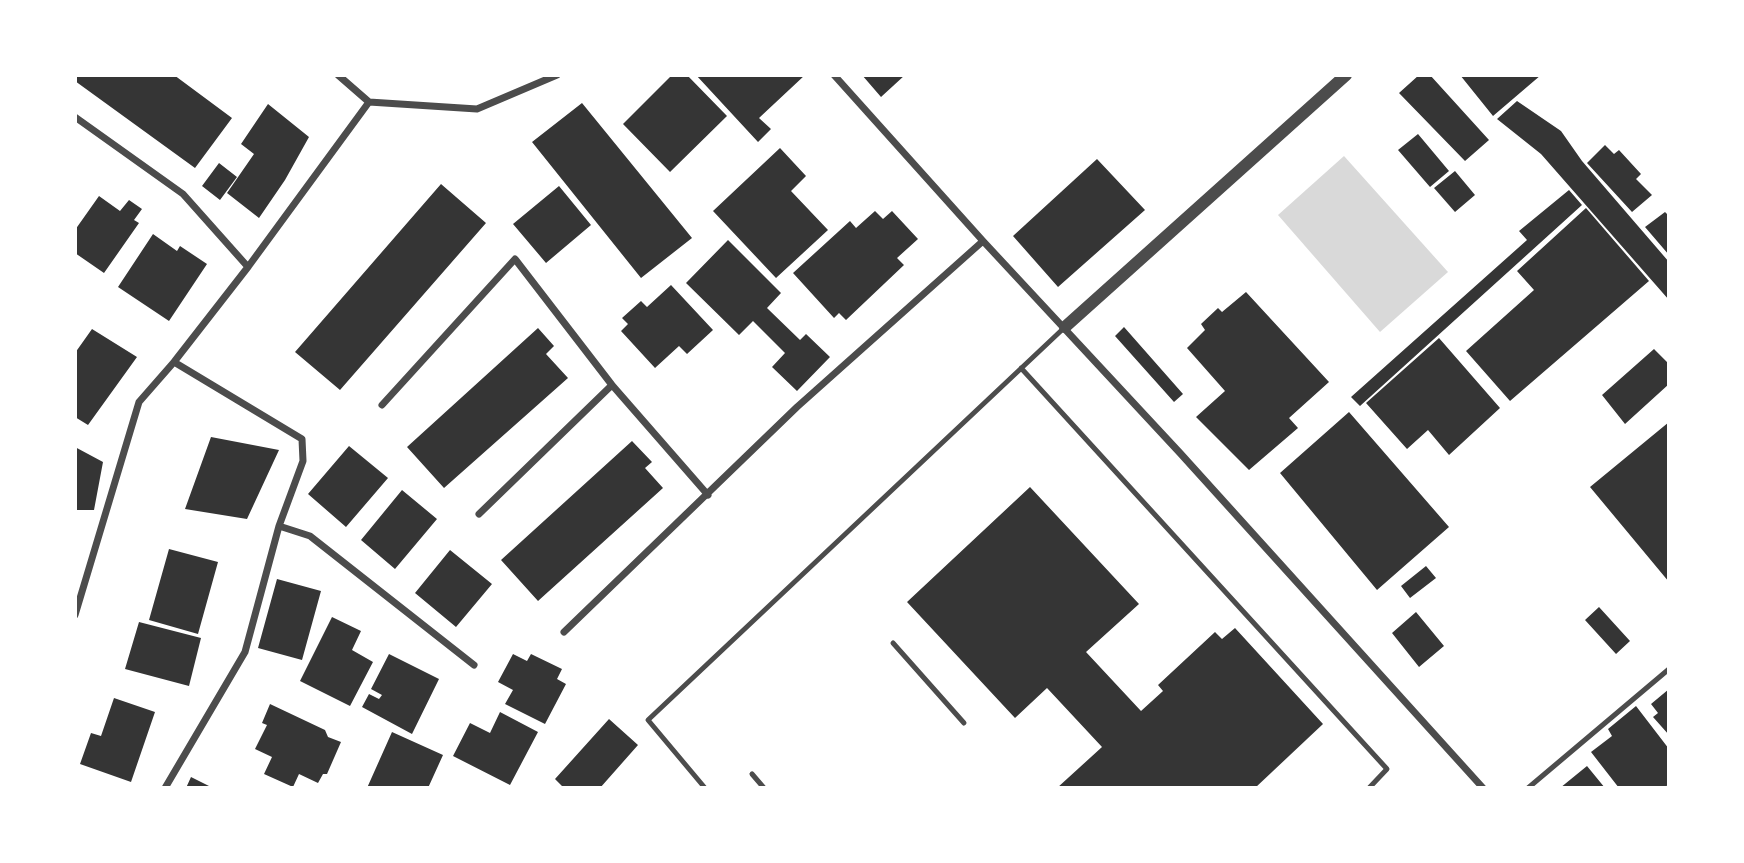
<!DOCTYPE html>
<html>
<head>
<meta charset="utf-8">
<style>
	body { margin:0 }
	#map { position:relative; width:1744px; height:863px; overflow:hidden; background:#fff; font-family:"Alegreya Sans",sans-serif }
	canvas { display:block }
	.frame { position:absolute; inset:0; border:77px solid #fff; pointer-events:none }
</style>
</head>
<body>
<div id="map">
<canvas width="1744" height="863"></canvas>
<div class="frame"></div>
</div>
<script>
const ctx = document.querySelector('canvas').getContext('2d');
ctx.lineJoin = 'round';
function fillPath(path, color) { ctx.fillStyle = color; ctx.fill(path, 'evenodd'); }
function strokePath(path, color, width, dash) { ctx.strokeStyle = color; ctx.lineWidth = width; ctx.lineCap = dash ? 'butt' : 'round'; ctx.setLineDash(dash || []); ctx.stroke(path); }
const water = new Path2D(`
	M1344,156L1448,272L1380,332L1278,215Z`);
const building = new Path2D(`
	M75,75H174L232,118L195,168L75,81Z
	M672,75H687L727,116L670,172L623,124Z
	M696,75H805L759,118L771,129L758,142Z
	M862,75H905L881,97Z
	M1419,75H1430L1489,140L1465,161L1399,93Z
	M1460,75H1541L1493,116Z
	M1517,101L1561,131L1582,161L1669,262V300L1541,154L1497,119Z
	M582,103L692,238L641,278L532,142Z
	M268,104L309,137L285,180L259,218L227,193L254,154L241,144Z
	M1418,134L1449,171L1430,187L1398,150Z
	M1605,145L1614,154L1619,150L1641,174L1636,179L1652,195L1632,212L1587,163Z
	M780,148L806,176L791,191L828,230L776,278L713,211Z
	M1097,159L1145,210L1058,287L1013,236Z
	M219,163L237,177L220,200L202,186Z
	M1455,171L1475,195L1455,212L1434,188Z
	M441,184L486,223L340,390L295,352Z
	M559,186L591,225L546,263L513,224Z
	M1569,190L1582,205L1360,406L1351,397L1527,240L1519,231Z
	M99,196L120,211L129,200L142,209L134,220L139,223L104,273L75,253V230Z
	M1586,208L1649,281L1510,401L1466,351L1534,290L1517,271Z
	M875,211L883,219L892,211L918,239L897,258L904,265L846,320L839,313L834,318L793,273L850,221L856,228Z
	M1665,212L1669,216V255L1645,227Z
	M153,234L177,251L180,246L207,264L169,321L118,287Z
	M728,240L781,293L767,308L800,340L806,334L830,357L797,391L772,367L785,353L753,321L739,335L686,283Z
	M671,285L713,330L687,354L679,346L655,368L621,331L628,324L622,318L641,301L647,307Z
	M1246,292L1329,382L1289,418L1298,428L1249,470L1196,417L1225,391L1187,348L1205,330L1201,324L1218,308L1222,312Z
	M1124,327L1183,394L1174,402L1115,336Z
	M538,328L554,346L546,354L568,378L444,488L407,447Z
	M92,329L137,357L88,425L75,417V353Z
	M1439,338L1500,408L1449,455L1428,430L1407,449L1366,403Z
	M1654,349L1669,364V384L1625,424L1602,395Z
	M1349,412L1449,527L1377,590L1280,473Z
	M1669,422V582L1590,487Z
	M211,437L279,450L247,519L185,509Z
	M632,441L652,462L645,468L663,488L538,601L501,560Z
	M349,446L388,478L346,527L308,494Z
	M75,447L103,462L94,510H75Z
	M1030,487L1139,604L1086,652L1141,711L1163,691L1158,685L1215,632L1222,639L1235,628L1323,724L1255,788H1057L1102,747L1047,688L1015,718L907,602Z
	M402,490L437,519L395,569L361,540Z
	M169,549L218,562L198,634L149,620Z
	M450,550L492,584L456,627L415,593Z
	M1426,566L1436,578L1410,598L1401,586Z
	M277,579L321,591L302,660L258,648Z
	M1599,607L1630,641L1616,654L1585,620Z
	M1416,612L1444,646L1419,667L1392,633Z
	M332,617L361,631L352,650L373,662L350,706L300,681Z
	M139,622L201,638L189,686L125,669Z
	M389,654L439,679L412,734L362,707L369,694L379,699L382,695L371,689Z
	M513,654L527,661L531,654L562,669L557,679L566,684L545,724L505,704L513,690L498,682Z
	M1669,689V735L1653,717L1658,713L1651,704Z
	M114,698L155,712L131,782L80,764L91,733L101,736Z
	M270,704L325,730L328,737L341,742L327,774H323L318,783L299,774L293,787L264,774L272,757L255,749L267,725L262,723Z
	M1636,706L1669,749V784L1664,788H1619L1591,752L1612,736L1608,729Z
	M500,712L538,732L510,785L453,756L470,723L490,733Z
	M609,719L638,745L600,788H564L555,779Z
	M392,732L443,755L428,788H367Z
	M1587,766L1605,788H1560Z
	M191,777L213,788H186Z`);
const service = new Path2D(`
	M1021,368L1387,769L1369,788
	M893,643L964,723
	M752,774L764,788
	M705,788L648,720L1065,327
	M1528,788L1669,669`);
const minor = new Path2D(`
	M338,75L369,102L477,109L557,75
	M834,75L983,241L1180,453L1483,788
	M75,117L183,194L248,267
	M382,405L515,259L612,385L708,495
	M479,514L612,385
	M279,526L310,536L474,665
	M75,615L139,402L174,362L248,267L369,102
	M564,632L797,407L983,241
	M165,788L245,652L279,526L303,461L302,439L174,362`);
const tertiary = new Path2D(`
	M1065,327L1346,75`);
fillPath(water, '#d9d9d9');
fillPath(building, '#353535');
strokePath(service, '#4c4c4c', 5);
strokePath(minor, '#4c4c4c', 7);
strokePath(tertiary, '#4c4c4c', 12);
</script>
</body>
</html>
